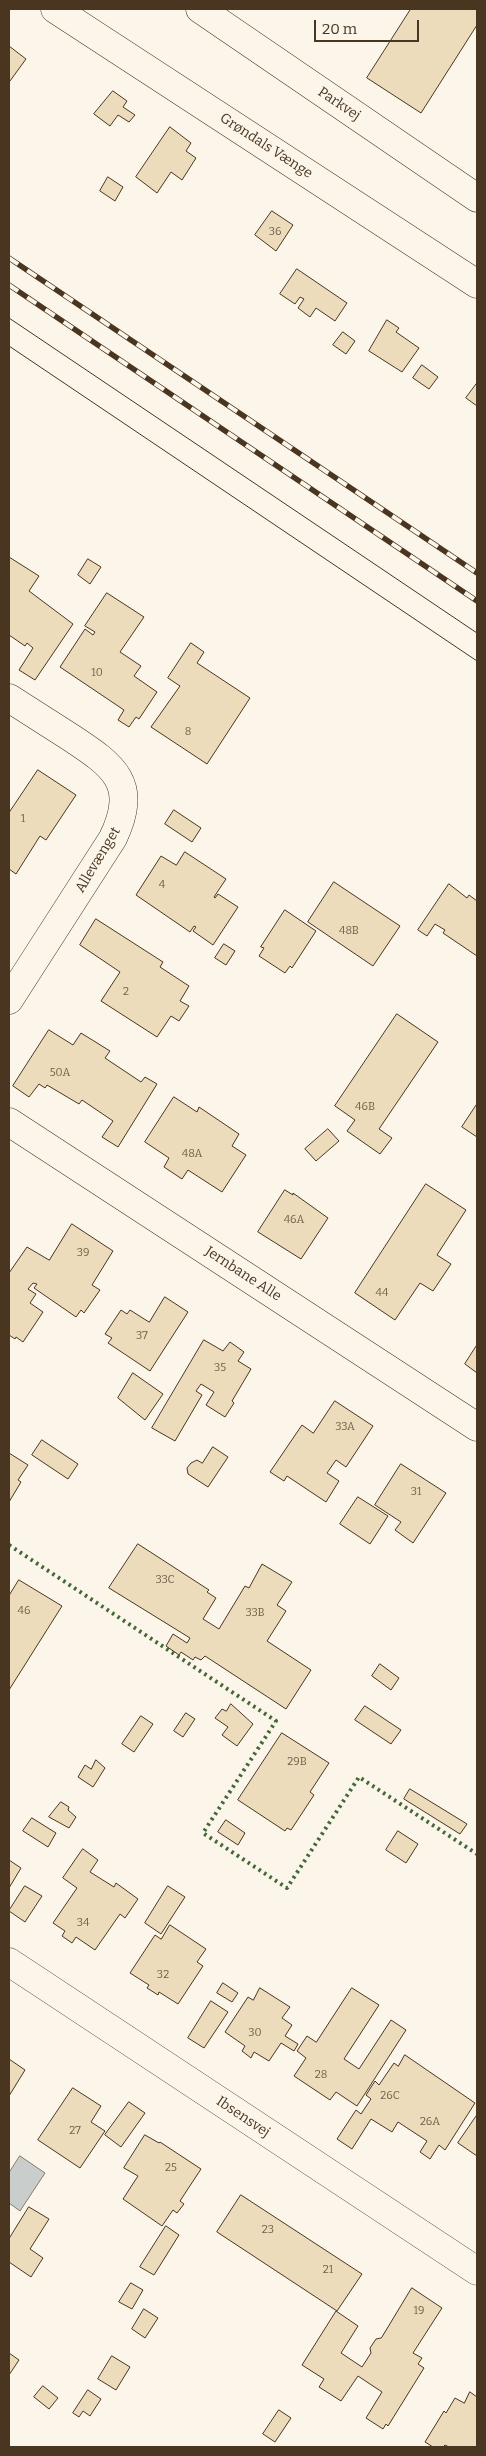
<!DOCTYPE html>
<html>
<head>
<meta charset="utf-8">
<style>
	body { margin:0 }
	#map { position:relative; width:486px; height:2456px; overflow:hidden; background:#fbf6e9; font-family:Bitter,serif }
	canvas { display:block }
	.frame { position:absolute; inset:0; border:10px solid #4a3520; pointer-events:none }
	.scale { position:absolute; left:314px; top:20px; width:105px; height:22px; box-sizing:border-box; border:2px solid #4a3520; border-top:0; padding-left:6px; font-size:15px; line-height:18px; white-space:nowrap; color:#4a3520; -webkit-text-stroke:4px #fbf6e9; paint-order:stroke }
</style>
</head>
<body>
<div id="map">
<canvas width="486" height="2456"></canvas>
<div class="frame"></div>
<div class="scale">20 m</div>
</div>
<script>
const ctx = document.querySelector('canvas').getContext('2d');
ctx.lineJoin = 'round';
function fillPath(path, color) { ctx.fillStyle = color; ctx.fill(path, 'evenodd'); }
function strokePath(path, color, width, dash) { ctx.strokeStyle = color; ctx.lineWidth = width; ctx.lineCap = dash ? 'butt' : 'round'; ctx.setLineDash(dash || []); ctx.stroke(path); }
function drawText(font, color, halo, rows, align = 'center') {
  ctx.font = font + ' Bitter,serif'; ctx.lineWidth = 4; ctx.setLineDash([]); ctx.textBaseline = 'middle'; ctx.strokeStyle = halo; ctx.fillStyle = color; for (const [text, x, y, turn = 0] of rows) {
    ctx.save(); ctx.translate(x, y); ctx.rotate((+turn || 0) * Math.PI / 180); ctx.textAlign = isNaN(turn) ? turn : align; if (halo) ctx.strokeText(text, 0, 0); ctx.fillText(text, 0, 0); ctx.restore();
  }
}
const water = new Path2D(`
	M20,2156L45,2173L20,2211L9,2203V2173Z`);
const building = new Path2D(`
	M411,9H477V25L421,113L367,78Z
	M9,46L26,59L10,81L9,80Z
	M113,91L127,101L123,107L135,115L129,122L118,115L110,126L94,114Z
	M170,127L191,143L186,151L196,158L182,180L171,172L157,193L136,177Z
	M108,177L123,187L115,201L100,191Z
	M272,211L293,225L276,251L255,235Z
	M297,269L347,303L335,321L316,308L310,317L298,308L304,299L300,297L295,304L280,294Z
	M387,320L399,328L396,332L419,348L402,372L369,351Z
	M343,332L355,341L346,354L333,345Z
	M422,365L438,377L429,389L413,378Z
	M477,383V406L466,398Z
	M9,557L39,576L29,591L73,624L35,680L19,670L33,648L27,643L25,646L9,635Z
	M88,559L101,567L90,584L78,575Z
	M107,593L144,617L120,652L141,666L134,676L157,692L139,719L136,717L129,727L118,720L124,710L60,667L85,629L93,635L95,632L85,626Z
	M191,643L204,652L197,663L250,698L207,764L151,727L180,686L168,678Z
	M38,770L76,795L46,840L40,836L16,874L9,869V813Z
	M174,810L201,828L192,842L165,824Z
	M185,852L226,879L214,897L215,898L218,894L238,907L213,945L193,931L196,927L194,926L190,932L136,895L161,856L176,865Z
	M334,882L400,926L373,966L308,922Z
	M449,884L467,898L469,895L477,901V956L443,933L445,930L435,924L427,936L418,930Z
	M285,910L316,931L292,968L290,966L285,973L259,956L264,948L261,947Z
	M96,919L163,962L160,967L189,986L180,1001L189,1006L179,1021L171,1016L157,1037L101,1001L120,972L80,945Z
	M224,944L235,951L226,965L215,958Z
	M397,1014L438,1042L379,1129L392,1138L380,1154L347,1131L355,1120L335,1106Z
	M49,1030L73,1045L81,1033L110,1051L105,1058L141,1082L145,1077L157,1084L118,1147L102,1137L113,1121L82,1100L79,1104L47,1085L45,1088L39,1084L29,1097L13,1086Z
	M174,1097L197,1112L199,1107L239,1134L232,1146L246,1155L222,1192L188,1170L182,1179L164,1167L169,1158L145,1142Z
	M477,1104V1137L462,1127Z
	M328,1129L339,1141L316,1161L305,1149Z
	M426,1184L466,1210L437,1255L451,1264L433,1291L420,1283L395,1320L355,1293Z
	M285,1190L293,1195V1193L328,1218L301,1259L258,1232Z
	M72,1224L113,1251L92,1285L100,1290L84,1313L81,1310L76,1317L34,1288L37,1284L33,1283L28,1289L36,1294L30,1303L43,1312L23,1342L16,1337L15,1339L9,1335V1273L27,1247L49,1260Z
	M165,1297L188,1312L150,1371L108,1343L112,1338L105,1334L121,1310L127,1314L130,1310L149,1322Z
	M204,1340L223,1351L230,1342L244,1352L238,1361L251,1369L232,1401L234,1403L225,1417L206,1405L214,1392L201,1384L196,1391L202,1395L175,1441L152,1428Z
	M477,1345V1373L465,1364Z
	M133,1373L163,1394L145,1420L118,1398Z
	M335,1401L373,1426L346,1467L336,1460L327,1473L339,1481L326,1502L287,1476L284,1481L270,1472L302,1425L313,1433Z
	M42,1440L78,1464L68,1479L32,1455Z
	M213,1447L228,1457L208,1487L188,1474L187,1468L191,1463L197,1460L202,1463Z
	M9,1453L28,1465L18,1480L21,1482L9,1502Z
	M401,1464L446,1493L413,1543L395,1530L401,1522L375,1505Z
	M358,1497L388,1516L370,1544L340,1524Z
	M138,1544L209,1590L207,1592L216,1598L203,1619L219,1629L245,1586L249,1588L262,1564L292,1582L277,1605L286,1611L267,1641L311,1670L286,1709L205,1656L201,1660L195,1657L193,1660L181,1652L179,1655L166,1646L173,1634L187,1643L190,1638L109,1588Z
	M19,1580L62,1606L9,1690V1596Z
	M380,1664L399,1678L391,1690L372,1676Z
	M231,1704L253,1724L237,1746L222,1735L228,1727L215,1718L222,1709L226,1711Z
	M365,1706L401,1730L391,1744L355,1720Z
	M186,1713L195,1719L183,1737L174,1731Z
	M141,1716L153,1724L134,1752L122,1744Z
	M282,1733L329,1763L310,1792L314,1795L291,1830L287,1828L285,1831L238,1800Z
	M96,1760L105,1768L93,1787L78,1777L85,1765L91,1769Z
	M410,1789L467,1824L460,1834L404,1799Z
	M61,1802L69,1807L68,1810L76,1817L69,1828L49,1817Z
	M32,1818L56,1833L48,1847L23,1831Z
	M226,1820L245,1833L238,1845L218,1832Z
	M398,1831L418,1844L406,1863L386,1850Z
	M83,1849L98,1860L90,1872L114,1887L116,1883L138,1899L125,1918L120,1914L95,1950L76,1937L72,1943L62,1936L65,1931L53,1923L77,1888L63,1878Z
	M9,1860L21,1868L9,1888Z
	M25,1886L42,1896L25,1922L9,1911Z
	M168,1886L185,1897L161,1934L145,1923Z
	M170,1925L206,1949L197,1962L203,1966L178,2004L159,1992L158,1995L147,1988L149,1985L130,1973L155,1935L161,1939Z
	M223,1983L238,1993L232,2002L217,1993Z
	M260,1988L290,2007L282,2018L292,2025L285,2036L298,2044L294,2051L281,2043L269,2061L254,2052L251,2058L242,2051L245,2046L225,2032L248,1997L253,2000Z
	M352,1988L379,2005L344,2059L359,2069L391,2020L406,2030L357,2106L336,2092L330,2100L294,2076L306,2058L297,2051L307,2036L316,2042Z
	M211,2001L228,2012L204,2048L188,2038Z
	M405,2055L475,2103L445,2150L439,2145L430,2159L420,2152L427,2141L398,2122L392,2132L371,2119L352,2149L337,2139L356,2110L361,2114L371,2099L366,2095L375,2081L379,2085L394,2063L398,2066Z
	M9,2059L25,2070L9,2096Z
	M73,2088L101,2106L91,2122L105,2131L80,2168L38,2140Z
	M129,2102L145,2113L121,2147L105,2135Z
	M477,2115V2156L458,2143Z
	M145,2135L159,2143L160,2142L201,2169L180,2201L184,2204L177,2213L173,2210L162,2226L123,2199L138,2176L124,2168Z
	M241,2195L362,2274L337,2311L217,2232Z
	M29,2207L49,2219L30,2249L43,2258L31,2277L9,2262V2239Z
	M166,2226L179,2235L154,2275L140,2267Z
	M131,2283L143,2290L132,2309L119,2302Z
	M412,2288L442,2308L413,2353L422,2358L418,2364L424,2368L388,2426L386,2424L383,2429L366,2418L382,2392L358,2376L341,2401L319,2387L324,2379L302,2365L336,2311L358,2326L341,2353L362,2367L371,2353L370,2348L376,2339L381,2338Z
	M144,2309L158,2318L145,2338L132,2329Z
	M9,2353L19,2360L9,2375Z
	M112,2356L130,2367L116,2390L98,2379Z
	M43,2386L58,2398L49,2409L34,2397Z
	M88,2390L101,2399L90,2416L83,2411L79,2417L73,2413Z
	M470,2392L477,2397V2447H449L445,2445L443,2447H433L425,2442L444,2411L446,2413L455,2398L464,2403Z
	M279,2410L291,2418L275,2442L263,2434Z`);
const street = new Path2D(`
	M55,9L477,284
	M200,9L477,198
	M9,698C29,711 50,724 70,737C114,766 139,783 113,838L9,1000
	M9,1122L477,1427
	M9,1962L477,2271`);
const tram = new Path2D(`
	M9,318L477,633
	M9,346L477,661`);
const rail = new Path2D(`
	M9,258L477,573
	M9,285L477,601`);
const hedge = new Path2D(`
	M9,1545L276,1721L203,1833L287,1888L359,1777L477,1854`);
const numberNames = [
	["36",275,232],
	["10",97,673],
	["8",188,732],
	["1",23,819],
	["4",162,885],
	["48B",349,931],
	["2",126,992],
	["50A",60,1073],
	["46B",365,1107],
	["48A",192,1154],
	["46A",294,1220],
	["39",83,1253],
	["44",382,1293],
	["37",142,1336],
	["35",220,1368],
	["33A",345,1427],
	["31",416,1492],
	["33C",165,1580],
	["46",24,1611],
	["33B",255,1613],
	["29B",297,1762],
	["34",83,1923],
	["32",163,1975],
	["30",255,2033],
	["28",321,2075],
	["26C",390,2096],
	["26A",430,2122],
	["27",75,2131],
	["25",171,2168],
	["23",268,2230],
	["21",328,2270],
	["19",419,2311]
];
const streetNames = [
	["Parkvej",339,104,34],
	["Grøndals Vænge",266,146,33],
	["Allevænget",98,860,-59],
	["Jernbane Alle",243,1274,33],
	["Ibsensvej",243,2117,34]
];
fillPath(water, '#c9cecd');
strokePath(water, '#887966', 1);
fillPath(building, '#ecdcbc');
strokePath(building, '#4a3520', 1);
strokePath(street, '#4a3520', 29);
strokePath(street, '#fbf6e9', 28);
strokePath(tram, '#4a3520', 1);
strokePath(rail, '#4a3520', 5.5);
strokePath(rail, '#fbf6e9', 4, [11]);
strokePath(hedge, '#436837', 4, [2.5, 4]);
drawText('11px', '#725f47', null, numberNames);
drawText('14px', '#4a3520', '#fbf6e9', streetNames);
</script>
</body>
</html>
